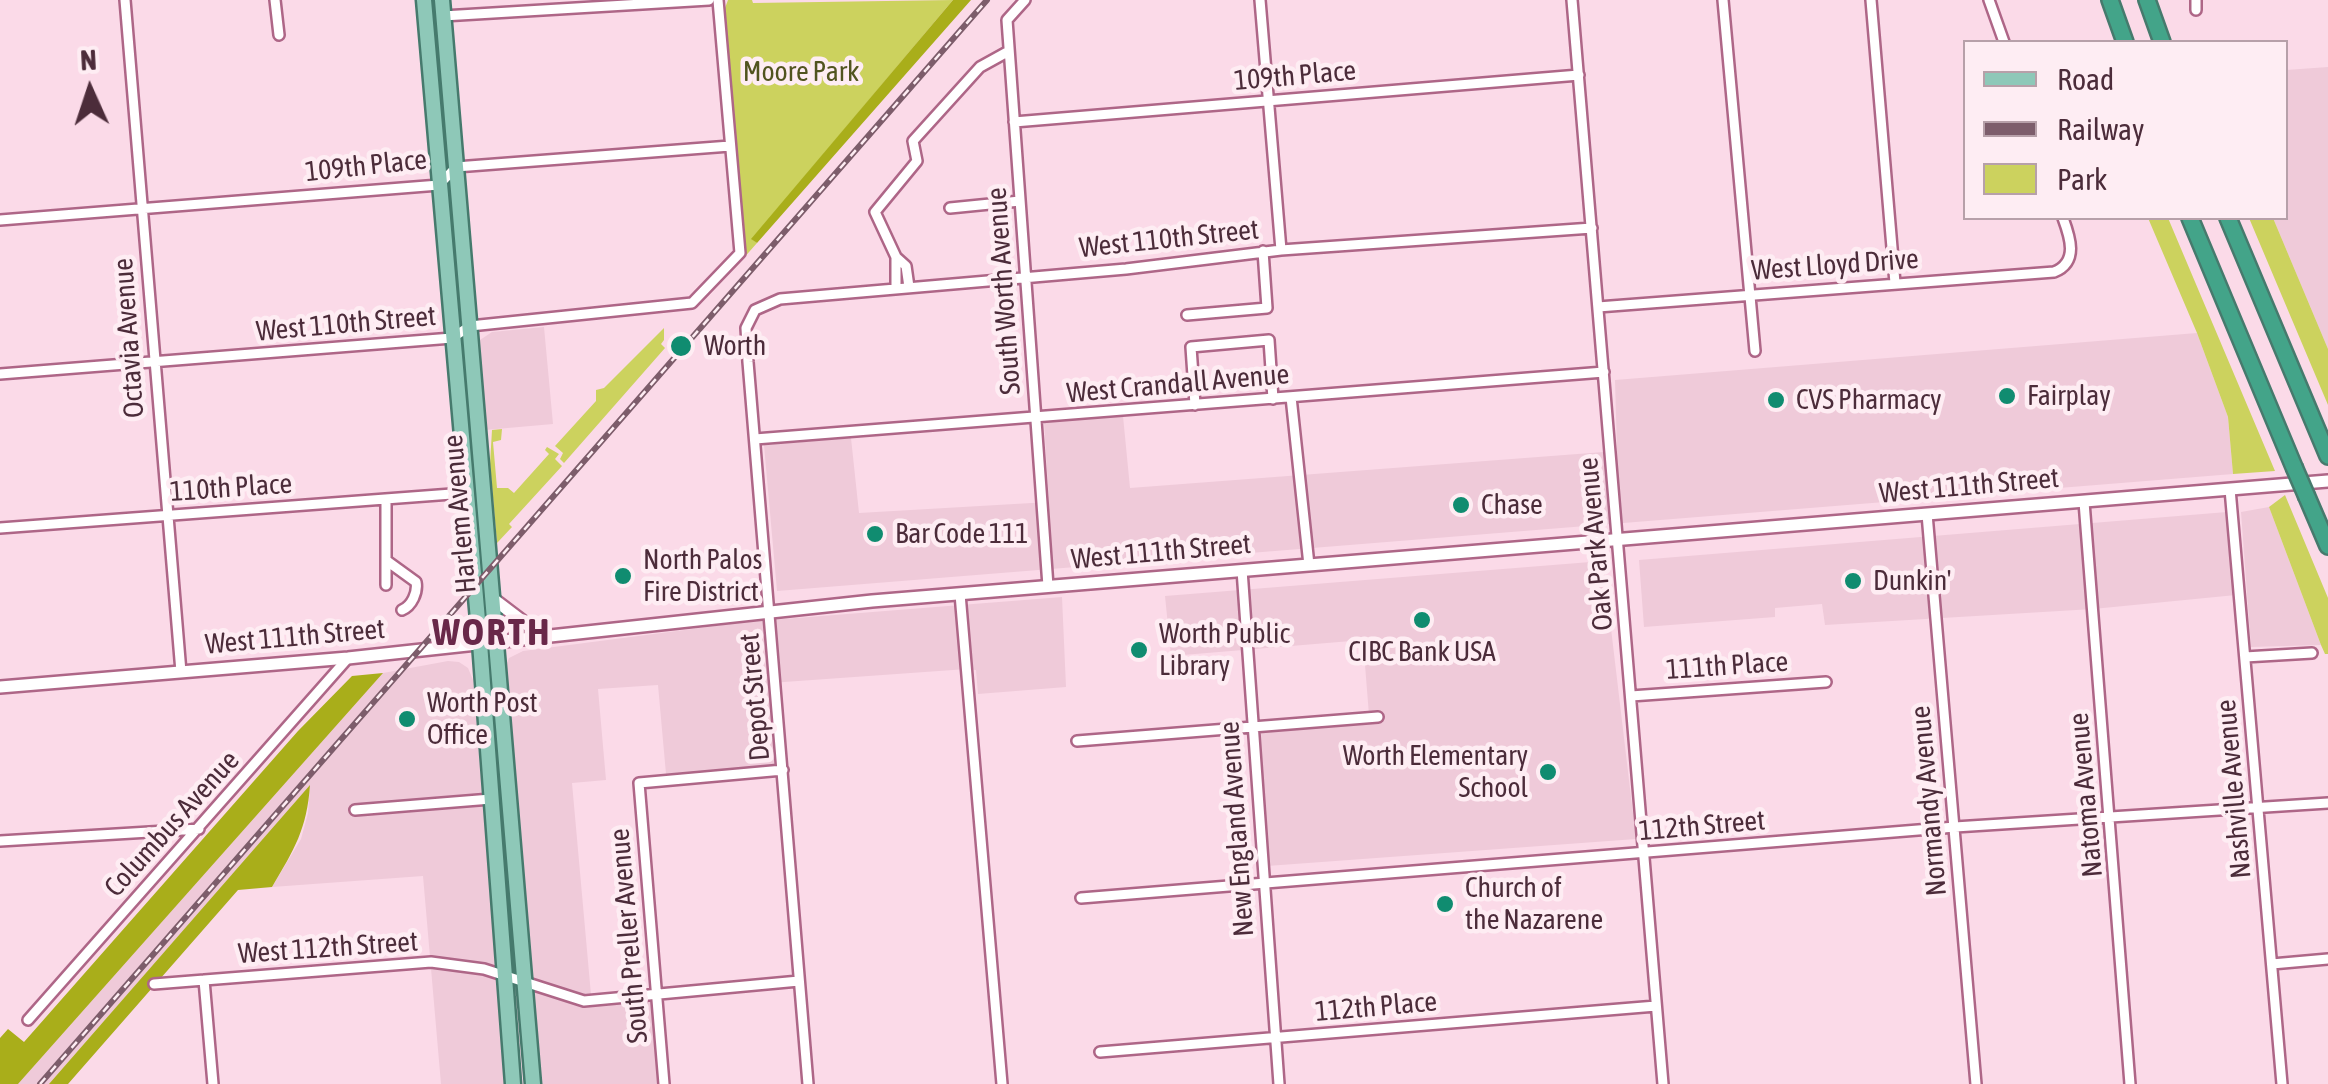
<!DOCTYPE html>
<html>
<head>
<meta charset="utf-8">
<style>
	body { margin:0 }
	#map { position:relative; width:2328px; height:1084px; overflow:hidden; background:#fbdae8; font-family:"Asap Condensed",sans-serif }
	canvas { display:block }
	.legend { position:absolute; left:1963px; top:40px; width:325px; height:180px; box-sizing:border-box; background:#feedf3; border:2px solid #b7a0a9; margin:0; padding:12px 18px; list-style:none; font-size:30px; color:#4c2c3a }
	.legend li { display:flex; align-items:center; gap:20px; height:50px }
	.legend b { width:50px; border:2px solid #b7a0a9 }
	.north { position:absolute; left:40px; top:40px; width:100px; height:100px; -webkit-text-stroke:8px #feedf3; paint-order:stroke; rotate:357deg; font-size:28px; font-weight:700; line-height:40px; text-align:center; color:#4c2c3a }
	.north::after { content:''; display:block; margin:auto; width:35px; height:45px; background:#4c2c3a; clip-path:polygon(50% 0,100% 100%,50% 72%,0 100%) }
</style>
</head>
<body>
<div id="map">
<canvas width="2328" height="1084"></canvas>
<ul class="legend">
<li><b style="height:12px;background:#8ec8b8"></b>Road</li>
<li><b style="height:12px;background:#7d5d6b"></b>Railway</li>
<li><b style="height:28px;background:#ccd25e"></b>Park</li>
</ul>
<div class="north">N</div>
</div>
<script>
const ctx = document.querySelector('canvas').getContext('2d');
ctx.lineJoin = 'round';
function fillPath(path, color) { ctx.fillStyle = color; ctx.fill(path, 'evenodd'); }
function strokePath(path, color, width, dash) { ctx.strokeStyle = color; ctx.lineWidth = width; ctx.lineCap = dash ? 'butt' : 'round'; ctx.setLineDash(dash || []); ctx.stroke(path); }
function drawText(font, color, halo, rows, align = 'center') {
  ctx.font = font + ' "Asap Condensed",sans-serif'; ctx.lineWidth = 9; ctx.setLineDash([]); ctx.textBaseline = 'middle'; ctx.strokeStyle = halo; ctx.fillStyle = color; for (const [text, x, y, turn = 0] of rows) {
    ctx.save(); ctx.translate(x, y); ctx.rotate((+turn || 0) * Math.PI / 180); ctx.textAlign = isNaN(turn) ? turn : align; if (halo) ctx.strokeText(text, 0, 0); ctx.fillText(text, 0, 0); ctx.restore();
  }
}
const built = new Path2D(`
	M2328,67V349L2273,218H2286V70Z
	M544,327L553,424L485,430L480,340L492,332Z
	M2197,333L2228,417L2233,474L777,591L764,445L851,438L859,513L1049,502L1044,422L1123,416L1130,488L1617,451L1615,380Z
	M2269,507L2321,645L2251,647L2241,512Z
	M2227,512L2236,595L2093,609L1825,625L1822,604L1775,608V617L1644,627L1639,560Z
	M1603,561L1636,839L1267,866L1256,723L1369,715L1363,640L1171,656L1165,596Z
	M1062,597L1066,687L978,694L976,670L967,669L770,683L778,765L666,774L658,685L598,689L606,780L572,783L592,1006L652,1000L658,1084H539L504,670L509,658L523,651L746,622Z
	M448,661L459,662L468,668L473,680L506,1084H441L423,876L272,887L301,839L308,813L310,786L49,1084H18L383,673Z`);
const green = new Path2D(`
	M728,0H752L753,3L953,0L752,239L757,243L734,269L741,259L744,240L725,8Z
	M2148,218H2168L2275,471L2233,474L2228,417L2197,333Z
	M2249,218H2273L2328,349V405Z
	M664,328V340L661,344L665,348L564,463L560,459L563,453L555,446L596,401V390L604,388Z
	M502,429L501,440L493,442L497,488H508L514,493L549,454L545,450L547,447L559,454L555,459L562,466L509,524L512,527L497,543L490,464L492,430Z
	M2285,495L2328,598V654H2325L2321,645L2269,507Z`);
const forest = new Path2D(`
	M953,0H971L757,243L751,239Z
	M383,673L18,1084H0V1038L8,1029L24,1042L298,731L352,676Z
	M310,785C307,829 294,850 272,887L238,890L68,1084H49Z`);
const street = new Path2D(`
	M125,0L181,672
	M275,0L279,35
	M1025,0L1007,20L1048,586
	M1260,0L1281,250
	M1572,0L1663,1084
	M1723,0L1755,351
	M1871,0L1895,283
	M1989,0L2004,42
	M2196,0V10
	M443,16L709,0
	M1014,122L1579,75
	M950,208L1020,201
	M0,220L439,185L456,167L730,146
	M909,287L906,266L896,257L875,212L917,161L913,141L980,67L1009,51
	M896,288V257
	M1598,307L2054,272C2079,262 2070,237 2063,218
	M1187,315L1267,308L1263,251
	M0,374L452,338L470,326L692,303L740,253L718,0
	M1291,397L1309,565
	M1195,405L1191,347L1269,340L1273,399
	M755,439L1604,372
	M2230,489L2282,1084
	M2084,502L2130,1084
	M1927,514L1976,1084
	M0,528L465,493
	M387,561L416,582C418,592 412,606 402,610
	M1242,570L1279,1084
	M386,585V499
	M960,594L1002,1084
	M2245,657L2312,653
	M1631,696L1826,682
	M1077,741L1378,717
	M355,810L491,799
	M0,841L199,829
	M1081,898L1955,827L2328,803
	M2272,964L2328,959
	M204,980L213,1084
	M154,984L431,962L484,969L584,1001L799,981
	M28,1020L348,658
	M1100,1052L1656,1006
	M664,1084L639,783L783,770
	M808,1084L748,362L746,328L755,310L780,299L1126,269L1281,250L1592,228`);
const secondary = new Path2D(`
	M492,598L542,636
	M0,687L348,658L872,601L2328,481`);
const primary = new Path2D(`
	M424,0L480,643L513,1084
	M442,0L533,1084`);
const highway = new Path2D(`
	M2110,0L2125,42
	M2147,0L2162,42
	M2190,218L2294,467
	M2228,218L2328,456
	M2307,497L2328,546`);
const rail = new Path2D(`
	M40,1084L987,0`);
const highwayBridge = new Path2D(`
	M2294,467L2307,497`);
const markers = [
	[681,346,12,"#108c70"],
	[2007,396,10,"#108c70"],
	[1776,400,10,"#108c70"],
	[1461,505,10,"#108c70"],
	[875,534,10,"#108c70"],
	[623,576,10,"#108c70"],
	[1853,581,10,"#108c70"],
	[1422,620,10,"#108c70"],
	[1139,650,10,"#108c70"],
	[407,719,10,"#108c70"],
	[1548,772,10,"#108c70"],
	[1445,904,10,"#108c70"]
];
const parkNames = [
	["Moore Park",801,72]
];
const streetNames = [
	["109th Place",1295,76,-5],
	["109th Place",366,166,-6],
	["West 110th Street",1169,239,-6],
	["West Lloyd Drive",1835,265,-4],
	["South Worth Avenue",1004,291,-94],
	["West 110th Street",346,324,-5],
	["Octavia Avenue",129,338,-94],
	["West Crandall Avenue",1178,384,-5],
	["West 111th Street",1969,486,-5],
	["110th Place",231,488,-4],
	["Harlem Avenue",460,514,-95],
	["Oak Park Avenue",1596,544,-95],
	["West 111th Street",1161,552,-5],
	["West 111th Street",295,637,-5],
	["111th Place",1727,666,-4],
	["Depot Street",755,697,-95],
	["Nashville Avenue",2234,789,-95],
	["Natoma Avenue",2086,795,-95],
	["Normandy Avenue",1929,801,-95],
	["Columbus Avenue",172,824,-48],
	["112th Street",1702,826,-5],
	["New England Avenue",1237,829,-94],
	["South Preller Avenue",629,936,-95],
	["West 112th Street",328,948,-4],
	["112th Place",1376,1007,-5]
];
const poiNames = [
	["Worth",704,346],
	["Fairplay",2027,396],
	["CVS Pharmacy",1796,400],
	["Chase",1481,505],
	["Bar Code 111",895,534],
	["North Palos",643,560],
	["Fire District",643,592],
	["Dunkin'",1873,581],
	["Worth Public",1159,634],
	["Library",1159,666],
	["CIBC Bank USA",1422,652,"center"],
	["Worth Post",427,703],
	["Office",427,735],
	["Worth Elementary",1528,756,"right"],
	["School",1528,788,"right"],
	["Church of",1465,888],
	["the Nazarene",1465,920]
];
const districtNames = [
	["WORTH",492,633]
];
fillPath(built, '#efcad9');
fillPath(green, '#ccd25e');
fillPath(forest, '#a9ae1a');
strokePath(street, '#ae6687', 14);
strokePath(secondary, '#ae6687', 16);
strokePath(primary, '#467a6d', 19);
strokePath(highway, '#467a6d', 20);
strokePath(street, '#fff', 9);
strokePath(secondary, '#fff', 11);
strokePath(primary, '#8ec8b8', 14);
strokePath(highway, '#43a489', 15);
strokePath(rail, '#7d5d6b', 6);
strokePath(rail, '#feedf3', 2.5, [8]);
strokePath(highwayBridge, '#467a6d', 20, []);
strokePath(highwayBridge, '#43a489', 15);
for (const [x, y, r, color] of markers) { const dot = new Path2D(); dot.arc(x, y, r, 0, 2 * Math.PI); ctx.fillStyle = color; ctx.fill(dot); strokePath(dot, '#feedf3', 4); }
drawText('28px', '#51541f', '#feedf3', parkNames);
drawText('28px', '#4c2c3a', '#feedf3', streetNames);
drawText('28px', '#4c2c3a', '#feedf3', poiNames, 'left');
ctx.letterSpacing = '2.5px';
drawText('bold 38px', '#692849', '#feedf3', districtNames);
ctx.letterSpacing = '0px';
</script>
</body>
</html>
